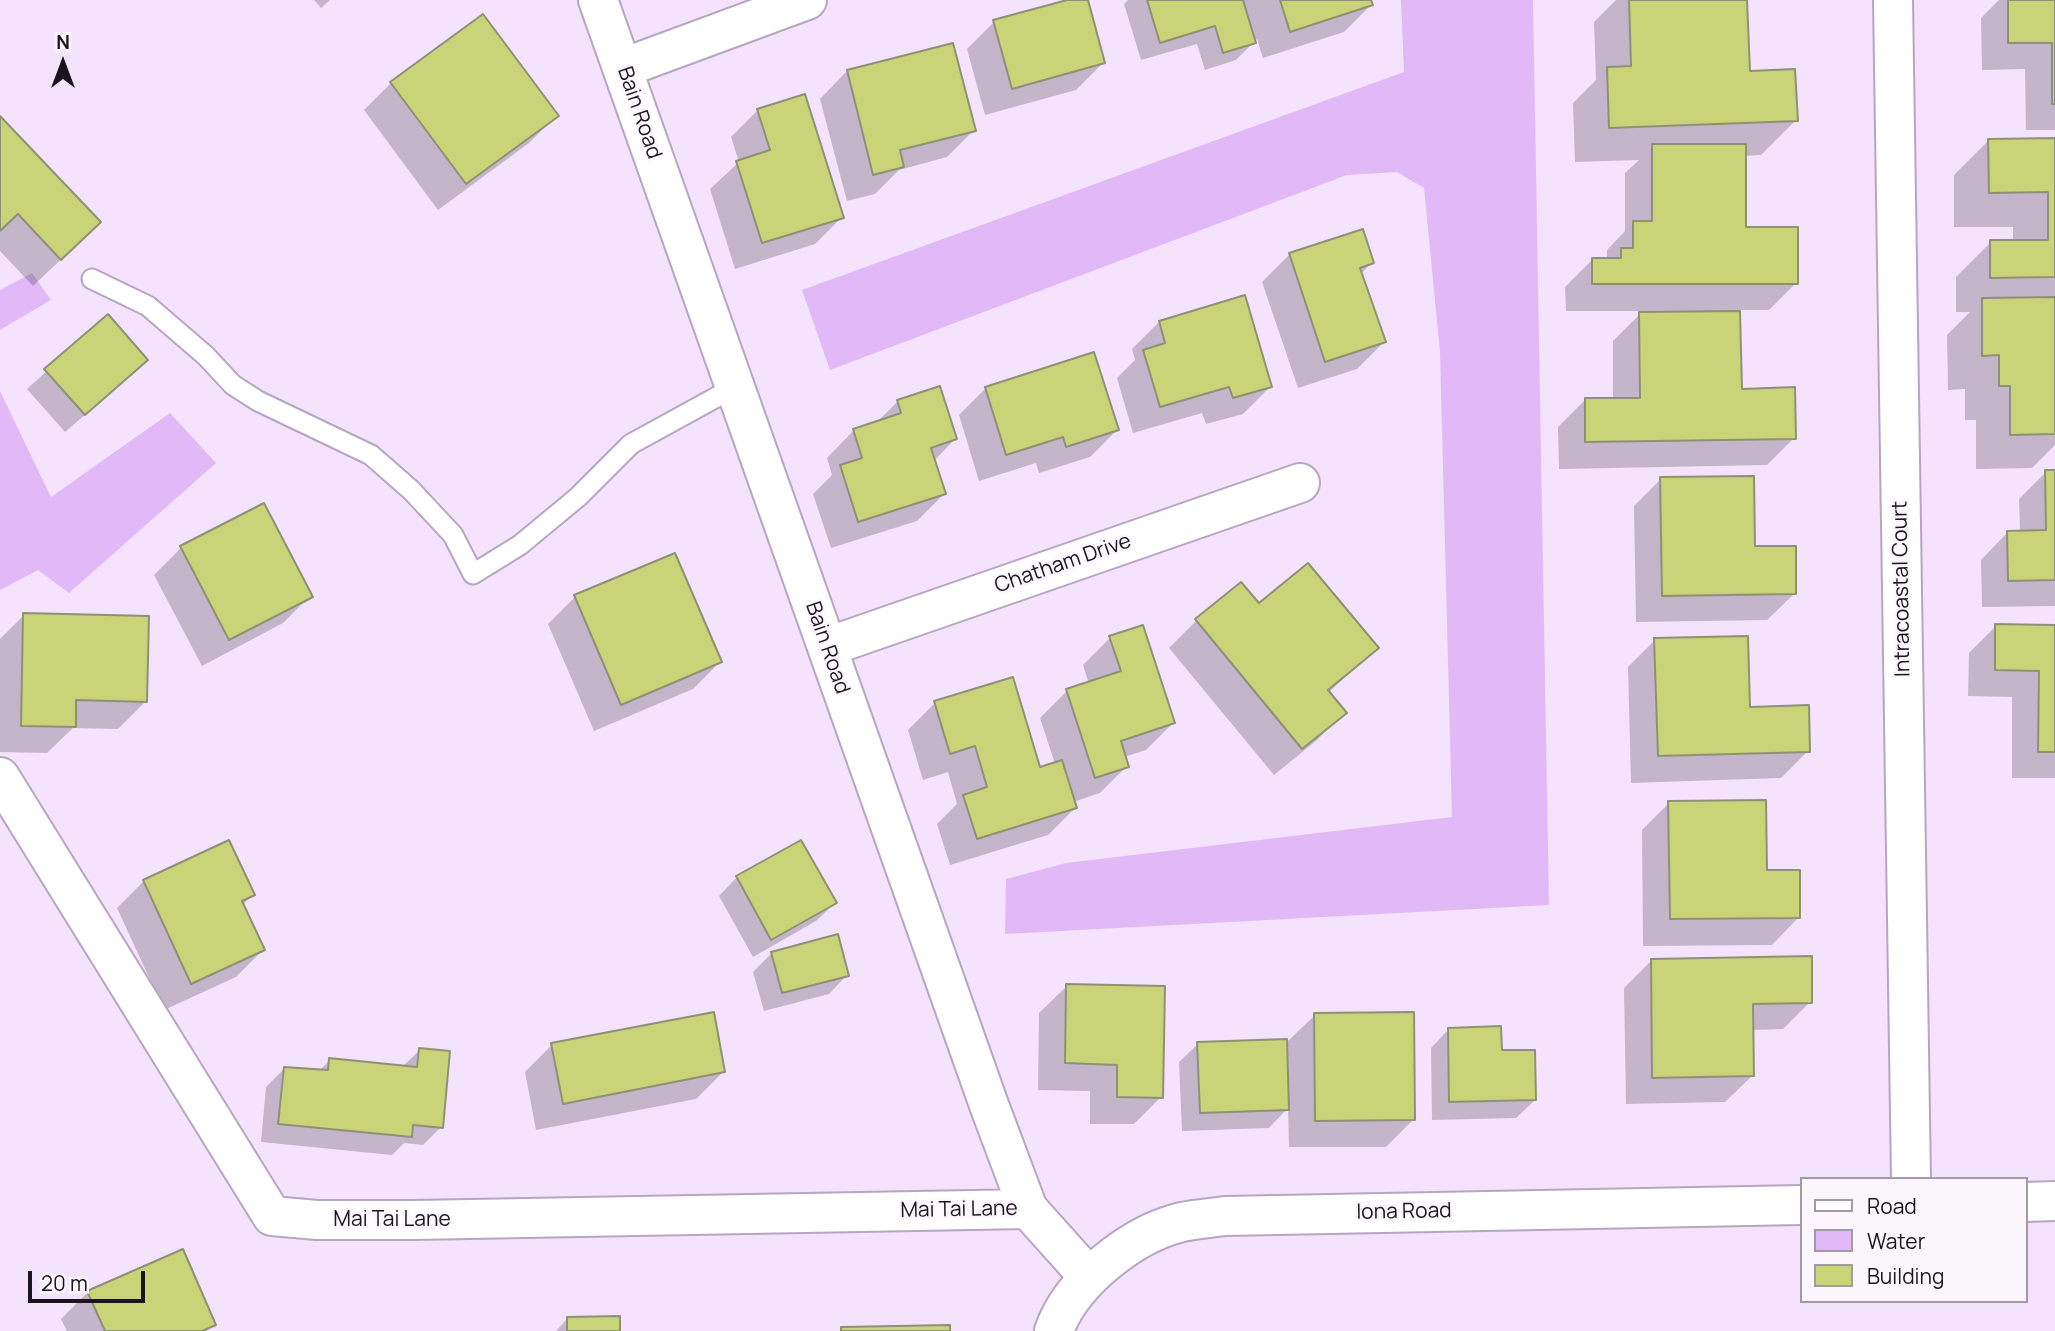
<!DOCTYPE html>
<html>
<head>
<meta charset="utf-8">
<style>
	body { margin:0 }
	#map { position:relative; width:2055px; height:1331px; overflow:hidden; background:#f5e3fe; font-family:Manrope,sans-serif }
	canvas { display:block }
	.legend { position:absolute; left:1800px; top:1177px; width:228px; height:126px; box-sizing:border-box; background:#faf6fc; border:2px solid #a09ca3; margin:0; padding:9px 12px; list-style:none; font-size:21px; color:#1a141d }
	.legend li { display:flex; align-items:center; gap:14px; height:35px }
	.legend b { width:35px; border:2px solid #a09ca3 }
	.north { position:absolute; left:28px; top:28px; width:70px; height:70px; -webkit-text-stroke:5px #faf6fc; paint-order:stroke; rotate:0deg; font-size:19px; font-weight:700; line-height:28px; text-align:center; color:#1a141d }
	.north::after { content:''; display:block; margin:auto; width:24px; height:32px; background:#1a141d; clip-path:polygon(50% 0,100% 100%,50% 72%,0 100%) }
	.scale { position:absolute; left:28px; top:1271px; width:117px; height:32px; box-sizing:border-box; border:4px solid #1a141d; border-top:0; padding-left:9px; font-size:21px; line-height:24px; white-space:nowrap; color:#1a141d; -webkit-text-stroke:5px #faf6fc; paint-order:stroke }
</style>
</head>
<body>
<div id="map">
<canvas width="2055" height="1331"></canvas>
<ul class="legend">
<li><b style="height:9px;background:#fff"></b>Road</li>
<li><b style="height:19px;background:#e2b9f7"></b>Water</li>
<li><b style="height:19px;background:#c8d477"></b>Building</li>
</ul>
<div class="north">N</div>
<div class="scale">20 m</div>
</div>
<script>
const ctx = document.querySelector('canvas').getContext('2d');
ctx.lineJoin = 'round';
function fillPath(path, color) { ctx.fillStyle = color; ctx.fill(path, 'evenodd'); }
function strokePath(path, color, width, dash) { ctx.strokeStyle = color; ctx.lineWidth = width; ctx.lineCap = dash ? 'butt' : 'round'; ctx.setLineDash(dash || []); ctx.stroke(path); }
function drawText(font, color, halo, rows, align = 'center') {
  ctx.font = font + ' Manrope,sans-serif'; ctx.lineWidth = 5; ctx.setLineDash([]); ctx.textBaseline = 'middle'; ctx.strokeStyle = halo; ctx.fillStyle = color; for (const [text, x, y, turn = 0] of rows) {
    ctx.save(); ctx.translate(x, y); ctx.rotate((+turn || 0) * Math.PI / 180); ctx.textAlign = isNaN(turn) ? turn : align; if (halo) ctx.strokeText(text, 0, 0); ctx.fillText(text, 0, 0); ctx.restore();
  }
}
const water = new Path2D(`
	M1401,0H1533L1549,905L1005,934L1006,879L1066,863L1452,817L1440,352L1424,188L1397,172L1347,175L830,370L802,290L1404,72Z
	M32,273L51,300L0,330V290Z
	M0,391L51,497L170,413L216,463L69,593L38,570L0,590Z`);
const shadow = new Path2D(`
	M314,0H330L321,8Z
	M1073,0H1086L1103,63L1076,90L985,115L967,49L994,22Z
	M1128,0H1370L1371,5L1344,32L1263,58L1257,39L1236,60L1205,70L1197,44L1141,60L1124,4Z
	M1616,0H1745L1748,73L1796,120L1761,155L1744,156V228L1796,283L1769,310H1739L1740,390L1794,438L1767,465L1559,469L1558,427L1585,400H1613V341L1643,311H1566L1565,287L1592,260H1607V250L1625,231V173L1639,160L1575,162L1573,103L1596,80L1594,22Z
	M1999,0H2055V130H2026L2025,69L1982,70L1981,18Z
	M847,71L974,130L947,157L899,170L875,194L847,201L820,99Z
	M391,83L556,116L529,143L438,210L364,110Z
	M758,110L842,217L815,244L735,269L710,189L739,162L731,137Z
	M0,118L72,249L33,286L0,251Z
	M1989,140H2055V445L2032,468L1976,469V420H1965V389L1948,390L1947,335L1970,312H1956V277L1991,242H2013V227H1954V175Z
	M1362,231L1372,262L1361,274L1384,342L1357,369L1298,388L1262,282L1289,255Z
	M108,316L128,378L65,432L27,389Z
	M1159,322L1270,387L1243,414L1206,424L1202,413L1133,433L1117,378L1135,360L1132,349Z
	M986,388L1117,430L1090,457L1039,473L1036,463L979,481L959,415Z
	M898,401L955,439L934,461L944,494L917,521L831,548L813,494L832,475L827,458L854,430L875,424Z
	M2046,472H2055V606L1982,607L1981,560L2008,532H2020L2019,499Z
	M1661,479L1753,548L1795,593L1767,620L1636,622L1634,506Z
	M263,505L310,596L283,623L202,666L154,575L181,548Z
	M1240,584L1259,606L1377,648L1328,693L1344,713L1317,740L1274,775L1169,648L1196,621Z
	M575,597L720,662L693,689L594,731L548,624Z
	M24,615L145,702L118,729L73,728L47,753L0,752V639Z
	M1996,626L2055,627V778H2012V697L1968,696L1969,653Z
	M1110,638L1173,723L1146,750L1124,757L1127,766L1100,793L1073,802L1075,808L1048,835L950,865L937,824L957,804L948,772L923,780L908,730L935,703L1039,769L1055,764L1040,718L1067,691L1089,684L1083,665Z
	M1655,640L1748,709L1808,751L1781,778L1631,783L1628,667Z
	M1669,803L1765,871L1799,917L1772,945L1643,946L1642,830Z
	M737,877L835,903L816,921L753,957L719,896Z
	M144,881L253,894L242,906L263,950L236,977L164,1010L117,908Z
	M772,953L847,975L829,994L764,1011L753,972Z
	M1651,961L1810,1002L1783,1029L1752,1030L1753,1075L1725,1102L1626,1104L1624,988Z
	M1067,986L1161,1097L1134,1124H1090V1091L1038,1090L1039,1013Z
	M1315,1015L1413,1120L1386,1147H1289L1288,1108L1269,1128L1182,1131L1179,1062L1198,1044H1285Z
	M1449,1029L1500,1052L1535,1100L1516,1118L1432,1120L1431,1048Z
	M552,1045L723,1072L696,1099L536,1130L525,1072Z
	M420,1050L441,1127L423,1145L404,1143L392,1155L261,1142L266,1087L285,1068L319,1071L330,1060L402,1067Z
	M88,1292L214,1324L207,1331H67L61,1319Z
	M567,1319L618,1331H556Z`);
const building = new Path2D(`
	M1067,0H1088L1105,63L1012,89L993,20Z
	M1147,0H1243L1256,43L1223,53L1215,26L1160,43Z
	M1280,0H1371L1373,5L1290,32Z
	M1629,0H1747L1750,71L1795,69L1798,121L1609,128L1607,67L1631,66Z
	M2008,0H2055V104H2052V43H2008Z
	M483,14L559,116L466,184L390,82Z
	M953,43L976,131L900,150L904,167L873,175L847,70Z
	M805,94L844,218L762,243L736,161L770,150L757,109Z
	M0,116L101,222L61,260L18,214L0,231Z
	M2055,138V277L1990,278V240H2048V192L1989,193L1988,139Z
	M1652,144H1746V227H1798V284H1592V258H1621V248H1633V221H1652Z
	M1363,229L1374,263L1360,268L1386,342L1325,362L1289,253Z
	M1245,295L1272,387L1233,398L1229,387L1160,407L1143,350L1165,343L1159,321Z
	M2055,297V434L2010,435V386H1999V355L1982,356V298Z
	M1740,311L1742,389L1795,387L1796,439L1585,442V398H1640L1639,312Z
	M108,314L148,360L85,415L44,369Z
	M1094,352L1119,430L1066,447L1063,437L1006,455L985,387Z
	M940,386L957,439L931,448L946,494L858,522L840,465L862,458L853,429L901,413L897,400Z
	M2045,470H2055V580L2008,581L2007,531L2046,530Z
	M1754,476L1755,546H1796V594L1662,596L1660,477Z
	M264,503L313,597L229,640L180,546Z
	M675,553L722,662L621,705L574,595Z
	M1308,563L1379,648L1328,690L1347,713L1302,749L1195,619L1241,582L1259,603Z
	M23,613L149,616L147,702L76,700V727L21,726Z
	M1995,624L2055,625V752H2038L2039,671L1995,670Z
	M1143,625L1175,723L1121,741L1129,767L1095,778L1066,689L1121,671L1109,636Z
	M1748,636L1750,707L1809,705L1810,752L1658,756L1654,638Z
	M1013,677L1040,767L1062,760L1077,808L977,839L963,795L987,787L975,746L950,754L934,701Z
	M1766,800L1767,870H1800V918L1670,919L1668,801Z
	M229,840L255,895L242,901L265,950L191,984L143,880Z
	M801,840L837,903L771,940L736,876Z
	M838,934L849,976L782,993L771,952Z
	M1812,956V1003L1753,1004L1754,1076L1652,1078L1651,959Z
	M1066,984L1165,986L1163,1098L1117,1097V1065L1065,1063Z
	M714,1012L725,1072L563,1104L551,1043Z
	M1414,1012L1415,1120L1315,1121L1314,1013Z
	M1501,1026L1502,1050H1535L1536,1100L1449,1102L1448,1028Z
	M1287,1039L1289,1110L1200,1113L1197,1042Z
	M419,1048L450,1051L443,1128L413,1125L412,1137L278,1124L284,1067L328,1070L329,1058L417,1067Z
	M183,1249L216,1325L202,1331H105L87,1291Z
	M620,1316V1331H567V1317Z
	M950,1325V1331H841V1327Z`);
const service = new Path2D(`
	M92,279L148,306L206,356L233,385L258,401L371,455L411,490L453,535L473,574L520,545L578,497L631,444L735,387`);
const minor = new Path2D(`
	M598,0L989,1105L1028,1209L1089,1277
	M1893,0L1911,1179
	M623,68L807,0
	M827,647L1300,483
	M0,777L272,1216L317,1220H414L1028,1209`);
const tertiary = new Path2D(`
	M2025,1202L2055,1201
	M1054,1331C1071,1282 1132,1234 1182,1222C1196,1219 1211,1218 1225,1216L1801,1205`);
const streetNames = [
	["Bain Road",639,113,71],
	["Chatham Drive",1063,564,-19],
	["Intracoastal Court",1902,589,-91],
	["Bain Road",827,648,71],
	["Mai Tai Lane",959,1210,-1],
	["Iona Road",1404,1212,-1],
	["Mai Tai Lane",392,1220]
];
fillPath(water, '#e2b9f7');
fillPath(shadow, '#0003');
fillPath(building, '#c8d477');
strokePath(building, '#8d9276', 2);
strokePath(service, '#b6a6c0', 23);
strokePath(minor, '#b6a6c0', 42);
strokePath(tertiary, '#b6a6c0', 42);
strokePath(service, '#fff', 19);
strokePath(minor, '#fff', 38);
strokePath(tertiary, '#fff', 38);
drawText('21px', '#1a141d', '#faf6fc', streetNames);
</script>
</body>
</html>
